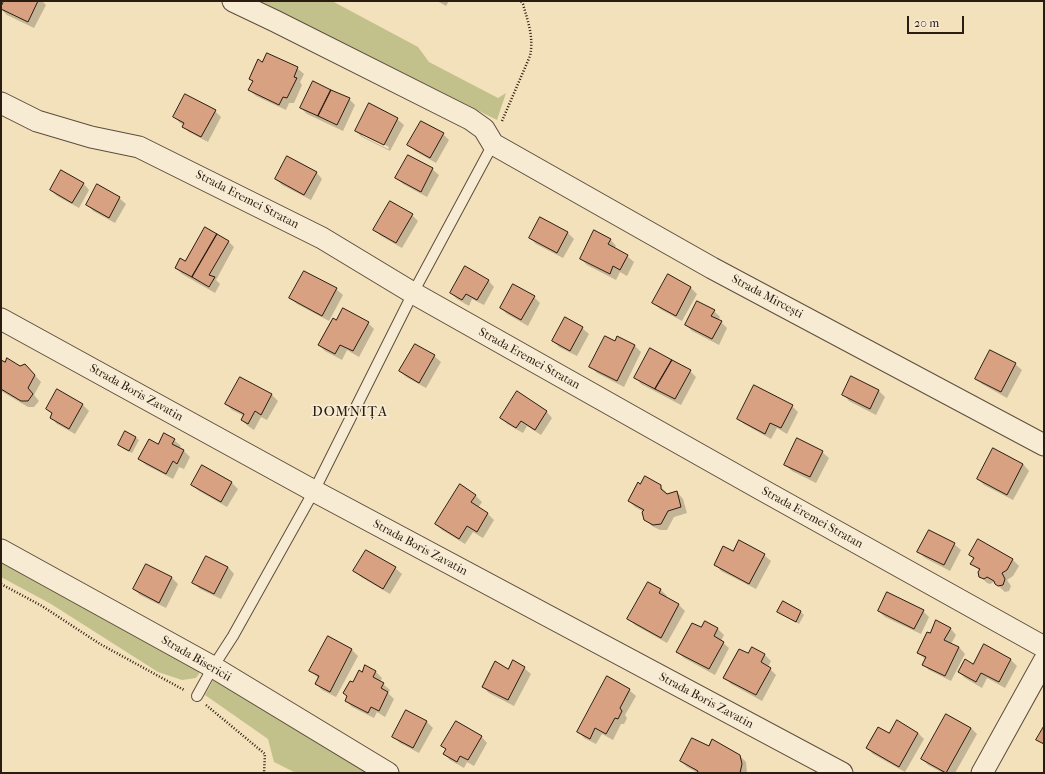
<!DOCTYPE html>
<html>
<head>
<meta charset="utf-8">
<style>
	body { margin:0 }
	#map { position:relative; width:1045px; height:774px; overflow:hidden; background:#f3e1bb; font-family:"IM FELL French Canon",serif }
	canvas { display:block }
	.frame { position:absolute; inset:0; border:2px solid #2b1c12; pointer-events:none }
	.scale { position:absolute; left:907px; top:16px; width:57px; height:18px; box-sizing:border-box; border:2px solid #2b1c12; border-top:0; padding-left:5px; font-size:12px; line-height:14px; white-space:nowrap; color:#2b1c12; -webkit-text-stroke:3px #f7ecd3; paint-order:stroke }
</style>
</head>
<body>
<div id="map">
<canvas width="1045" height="774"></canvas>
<div class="frame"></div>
<div class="scale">20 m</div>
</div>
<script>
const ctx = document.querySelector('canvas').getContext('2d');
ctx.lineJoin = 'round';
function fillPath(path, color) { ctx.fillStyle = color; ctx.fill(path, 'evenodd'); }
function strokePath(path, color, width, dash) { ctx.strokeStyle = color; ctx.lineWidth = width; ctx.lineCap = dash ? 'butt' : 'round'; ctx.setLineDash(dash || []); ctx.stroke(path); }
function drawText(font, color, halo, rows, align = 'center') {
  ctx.font = font + ' "IM FELL French Canon",serif'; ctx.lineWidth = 3.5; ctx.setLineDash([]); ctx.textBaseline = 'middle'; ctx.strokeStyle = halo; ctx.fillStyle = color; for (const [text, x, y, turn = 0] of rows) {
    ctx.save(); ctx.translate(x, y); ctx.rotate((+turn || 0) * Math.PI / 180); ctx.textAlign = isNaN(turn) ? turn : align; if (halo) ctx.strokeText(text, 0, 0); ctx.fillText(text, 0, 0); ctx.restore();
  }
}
const green = new Path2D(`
	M259,1H332L418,47L429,62L498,98L506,93L497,120Z
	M1,558L202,669L196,678L182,680L158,672L51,604L1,577Z
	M216,675L376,773H296L274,762L268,739L205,695Z`);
const shadow = new Path2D(`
	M5,1H42L46,5L34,28L7,15L1,9Z
	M437,1H449L446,6Z
	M263,63L297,68L304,74L300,82L302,85L294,103H289L286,110L256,96L249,90L253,82L250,78Z
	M349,99L355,105L343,131L307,114L301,108Z
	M215,111L221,117L208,142L189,132L183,126L184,125L180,123L174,117Z
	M397,119L404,125L390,151L362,137L356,131ZM362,133L389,147L388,149L362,136Z
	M443,134L449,140L436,163L415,151L409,145Z
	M408,157L432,169L439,175L427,197L403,184L396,178Z
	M316,172L322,179L311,200L282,185L276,179Z
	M83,183L89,190L79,208L57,196L51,190Z
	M119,198L126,204L115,223L93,211L87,204Z
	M412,215L418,221L402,248L381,236L374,230Z
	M568,233L574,239L563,258L536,244L530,238Z
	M610,239L616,246L614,249L627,256L634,262L627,276L620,272L616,280L587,265L581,259Z
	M228,241L234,247L216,280L220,284L215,293L182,274L176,268Z
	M304,272L336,289L343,295L329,321L297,304L290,298Z
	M668,276L691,288L697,294L682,321L660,309L653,302Z
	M488,280L494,287L484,305L472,299L469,306L457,299L451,293Z
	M534,297L540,303L528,326L507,314L501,308Z
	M714,311L720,317L718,321L721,322L727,328L719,345L692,331L686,325Z
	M565,319L582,328L589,334L577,356L559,347L553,341Z
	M337,321L368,323L374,329L359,357L347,350L342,360L325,351L319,345Z
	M618,338L635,346L641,352L624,387L597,373L591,367L615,342Z
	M990,351L1015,364L1022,370L1007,398L982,384L976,378Z
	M434,356L441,362L426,388L406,377L400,371Z
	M1,361L20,367L25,365L41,382L34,395L39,401L34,407H28L1,391Z
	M690,371L696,377L681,405L641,384L635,377Z
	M852,377L879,391L885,397L876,415L849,401L843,394Z
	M240,378L272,395L278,401L267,420L261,417L254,430L248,426L242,420L244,416L232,410L226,404Z
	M58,391L83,405L89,411L75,434L57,424L51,417L53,415L47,409Z
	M792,406L798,412L787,434L777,428L771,439L744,424L738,418Z
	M546,411L552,418L541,435L527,426L523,433L507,424L501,417Z
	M126,432L136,438L139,440L132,453L122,448L119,445Z
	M174,440L181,446L179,449L184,451L190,457L184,469L179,467L173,479L146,465L139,459L158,445Z
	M822,452L829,458L816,483L792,471L785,465Z
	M1023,464L1029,471L1013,500L984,485L978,479Z
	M232,483L238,489L227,507L199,491L192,485Z
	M641,485L660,486L667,493V495L677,492L683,499L687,513L674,517L667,530H660L652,526L645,519L644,512L635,507L629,501Z
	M476,496L482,502L478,508L488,514L494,520L483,538L473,532L465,544L442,530L436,524Z
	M978,541L1013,560L1019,566L1013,576L1007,580L1011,586L1009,591L1005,592L994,582L990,584L987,583L980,576V571L972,564L974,559L970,555Z
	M739,542L764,555L771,561L756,589L721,571L715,564L733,552Z
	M954,544L961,550L950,571L925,558L919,552Z
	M366,551L395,568L402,574L390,594L361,577L355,571Z
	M146,565L172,578L178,584L166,608L140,595L134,589Z
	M228,567L234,574L221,599L200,589L194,583Z
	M661,590L667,596L666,598L679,605L685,611L667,643L635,625L629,619Z
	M783,602L801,612L804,615L799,624L781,614L778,611Z
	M879,611H923L929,617L921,634L885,617Z
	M705,622L718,629L724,635L721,641L729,648L715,675L684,658L678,652L701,629Z
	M950,628L956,635L951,644L959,647L965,654L951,681L929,670L923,664L926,660L918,653L930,635Z
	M328,638L352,650L358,656L336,697L322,690L316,684L319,679L311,671Z
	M752,648L765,655L771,661L768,667L776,675L762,701L731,684L725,678L748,655Z
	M1011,660L1017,666L1005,688L987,678L982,688L965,678L959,672L974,665Z
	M366,667L376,672L382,678L380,682L383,684L390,690L388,693L394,699L385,717L377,712L374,718L352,707L346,701L348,697L344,693L362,673Z
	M524,668L531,674L514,706L489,693L483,687L509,670Z
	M629,690L636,696L625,715L627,718L624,724H621L613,740L602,734L596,744L584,738L578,731Z
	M407,711L427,722L433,728L419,753L400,743L393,736Z
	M971,728L977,734L955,773H943L928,765L922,759Z
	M918,733L924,739L905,772L873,754L867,748L889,735Z
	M481,736L487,743L474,766L467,762L464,768L450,760L444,754L447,750L443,746Z
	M709,748L739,755L746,762L747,773H698L687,767L681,761Z`);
const building = new Path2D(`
	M4,1H38L28,22L1,9V7Z
	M267,53L298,67L294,77L297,78L287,98L283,97L279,105L248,90L253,81L249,79L258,59L262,62Z
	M313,81L331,90L318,116L300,108Z
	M331,90L350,98L337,125L318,116Z
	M185,94L216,110L201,137L182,127L184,123L173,117Z
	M369,103L398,118L384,145L355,131Z
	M421,121L444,133L430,158L407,145Z
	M408,155L433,168L421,192L395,178Z
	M287,156L317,172L304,195L275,179Z
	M61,170L84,183L72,203L50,190Z
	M97,184L120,197L109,218L86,205Z
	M390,201L413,214L396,243L373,230Z
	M540,217L568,232L557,253L529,238Z
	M205,227L217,234L192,277L175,268L180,258L185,261Z
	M594,230L611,239L608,244L628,255L620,270L613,266L610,274L580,259Z
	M217,234L229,241L209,275L215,277L209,287L192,277Z
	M465,266L489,280L477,300L466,294L462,300L450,293Z
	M304,271L337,288L322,316L289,298Z
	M668,274L691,287L676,316L652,303Z
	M513,284L535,296L521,320L500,308Z
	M697,301L715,310L711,316L722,321L712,339L685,325Z
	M343,308L369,322L353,351L340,345L335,354L318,345L333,318L336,320Z
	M565,317L583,327L570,351L552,341Z
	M605,336L615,341L617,336L635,345L617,381L589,367Z
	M415,344L435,355L419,383L399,371Z
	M650,348L672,360L655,389L634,378Z
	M990,350L1016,363L1001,392L975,379Z
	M7,358L20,366L25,364L35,375L28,388L33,394L28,401H21L1,389V360L5,362Z
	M672,360L691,370L675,399L655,389Z
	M851,376L879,390L870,409L842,395Z
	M240,377L272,394L261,415L255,411L248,424L241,420L244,414L225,404Z
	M754,385L793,405L781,428L770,423L765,434L737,419Z
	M57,389L83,404L69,429L50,418L52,413L46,409Z
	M517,391L547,411L535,430L521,421L516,428L500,418Z
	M125,431L136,437L129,451L118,445Z
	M164,433L175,439L172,444L184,450L177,464L173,461L166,474L138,459L149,439L158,444Z
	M797,438L823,451L810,477L784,465Z
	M993,448L1023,464L1007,495L977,479Z
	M202,465L232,482L221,502L191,485Z
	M645,476L661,485V489L667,494L677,491L681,507L668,511L661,524L653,525L644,520L642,512L644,510L628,501L638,482L640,484Z
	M460,484L476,495L471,502L488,513L477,532L467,526L459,539L435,524Z
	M929,530L955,543L944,565L917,552Z
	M978,539L1013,559L1007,570L1002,573L1005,579L1003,585L998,586L995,584L994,581L987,577L984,579L979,577L978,572L980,569L970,564L974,558L969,555Z
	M739,540L765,554L749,584L714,565L723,546L733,551Z
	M366,550L396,567L383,589L353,571Z
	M206,556L228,567L214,594L192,583Z
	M146,564L172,577L159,603L133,589Z
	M648,582L661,589L659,593L679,604L661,638L627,619Z
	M887,592L924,610L914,629L878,611Z
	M783,601L801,611L796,622L777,612Z
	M936,620L951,628L944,640L959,647L945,676L922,665L926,657L917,653L927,632L930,633Z
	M705,621L718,628L714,636L724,642L709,669L676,652L692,623L701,627Z
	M328,636L352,649L330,692L315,684L319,676L309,671Z
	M984,644L1011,659L999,682L981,673L976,682L958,672L965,659L973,664Z
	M752,647L765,654L761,662L771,668L756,695L723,678L739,649L748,653Z
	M513,660L525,667L508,700L482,687L495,661L508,669Z
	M365,665L376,671L373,677L384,683L381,688L388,692L379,711L371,707L368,713L345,701L347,696L343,693L350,681L353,682L359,670L362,672Z
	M607,676L630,689L620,708L622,711L618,719L615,718L606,734L595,728L590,739L577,732Z
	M406,710L427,721L413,748L392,737Z
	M946,714L971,728L946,773L921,759Z
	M897,720L918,733L899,767L866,748L878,727L889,733Z
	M456,721L482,736L468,760L460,756L457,762L443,754L446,749L441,746Z
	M1044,726V744L1036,740Z
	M692,738L709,746L712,739L740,755L742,764L740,773H697L698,771L680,761Z`);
const path = new Path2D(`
	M502,121L530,56C534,37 528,22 523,4L521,1
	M1,584L42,606L100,644L184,690
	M206,705L265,754L264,773`);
const service = new Path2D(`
	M197,696L213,667L233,636L314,491L413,293L493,144`);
const minor = new Path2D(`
	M233,1L275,21L470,119L484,129L493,144L712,268L1044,445
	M1,103L37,121L91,137L139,147L322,238L413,293L757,487L1044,647
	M1,319L314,491L842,773
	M1,550L213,667L388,773
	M982,773L1044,661`);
const streetNames = [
	["Strada Eremei Stratan",247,200,27],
	["Strada Mircești",767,297,28],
	["Strada Eremei Stratan",529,359,29],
	["Strada Boris Zavatin",136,393,29],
	["Strada Eremei Stratan",812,518,29],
	["Strada Boris Zavatin",420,548,28],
	["Strada Bisericii",196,659,30],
	["Strada Boris Zavatin",706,701,28]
];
const quarterNames = [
	["DOMNIȚA",350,413]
];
fillPath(green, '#c2c18b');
fillPath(shadow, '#0003');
fillPath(building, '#d8a181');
strokePath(building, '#2b1c12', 1);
strokePath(service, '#5d4d3c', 12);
strokePath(minor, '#5d4d3c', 23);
strokePath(path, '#2b1c12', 2.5, [1, 2]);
strokePath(service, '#f7ecd3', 10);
strokePath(minor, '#f7ecd3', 21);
drawText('12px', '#2b1c12', '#f7ecd3', streetNames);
ctx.letterSpacing = '1px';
drawText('14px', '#2b1c12', '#f7ecd3', quarterNames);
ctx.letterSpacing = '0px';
</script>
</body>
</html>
